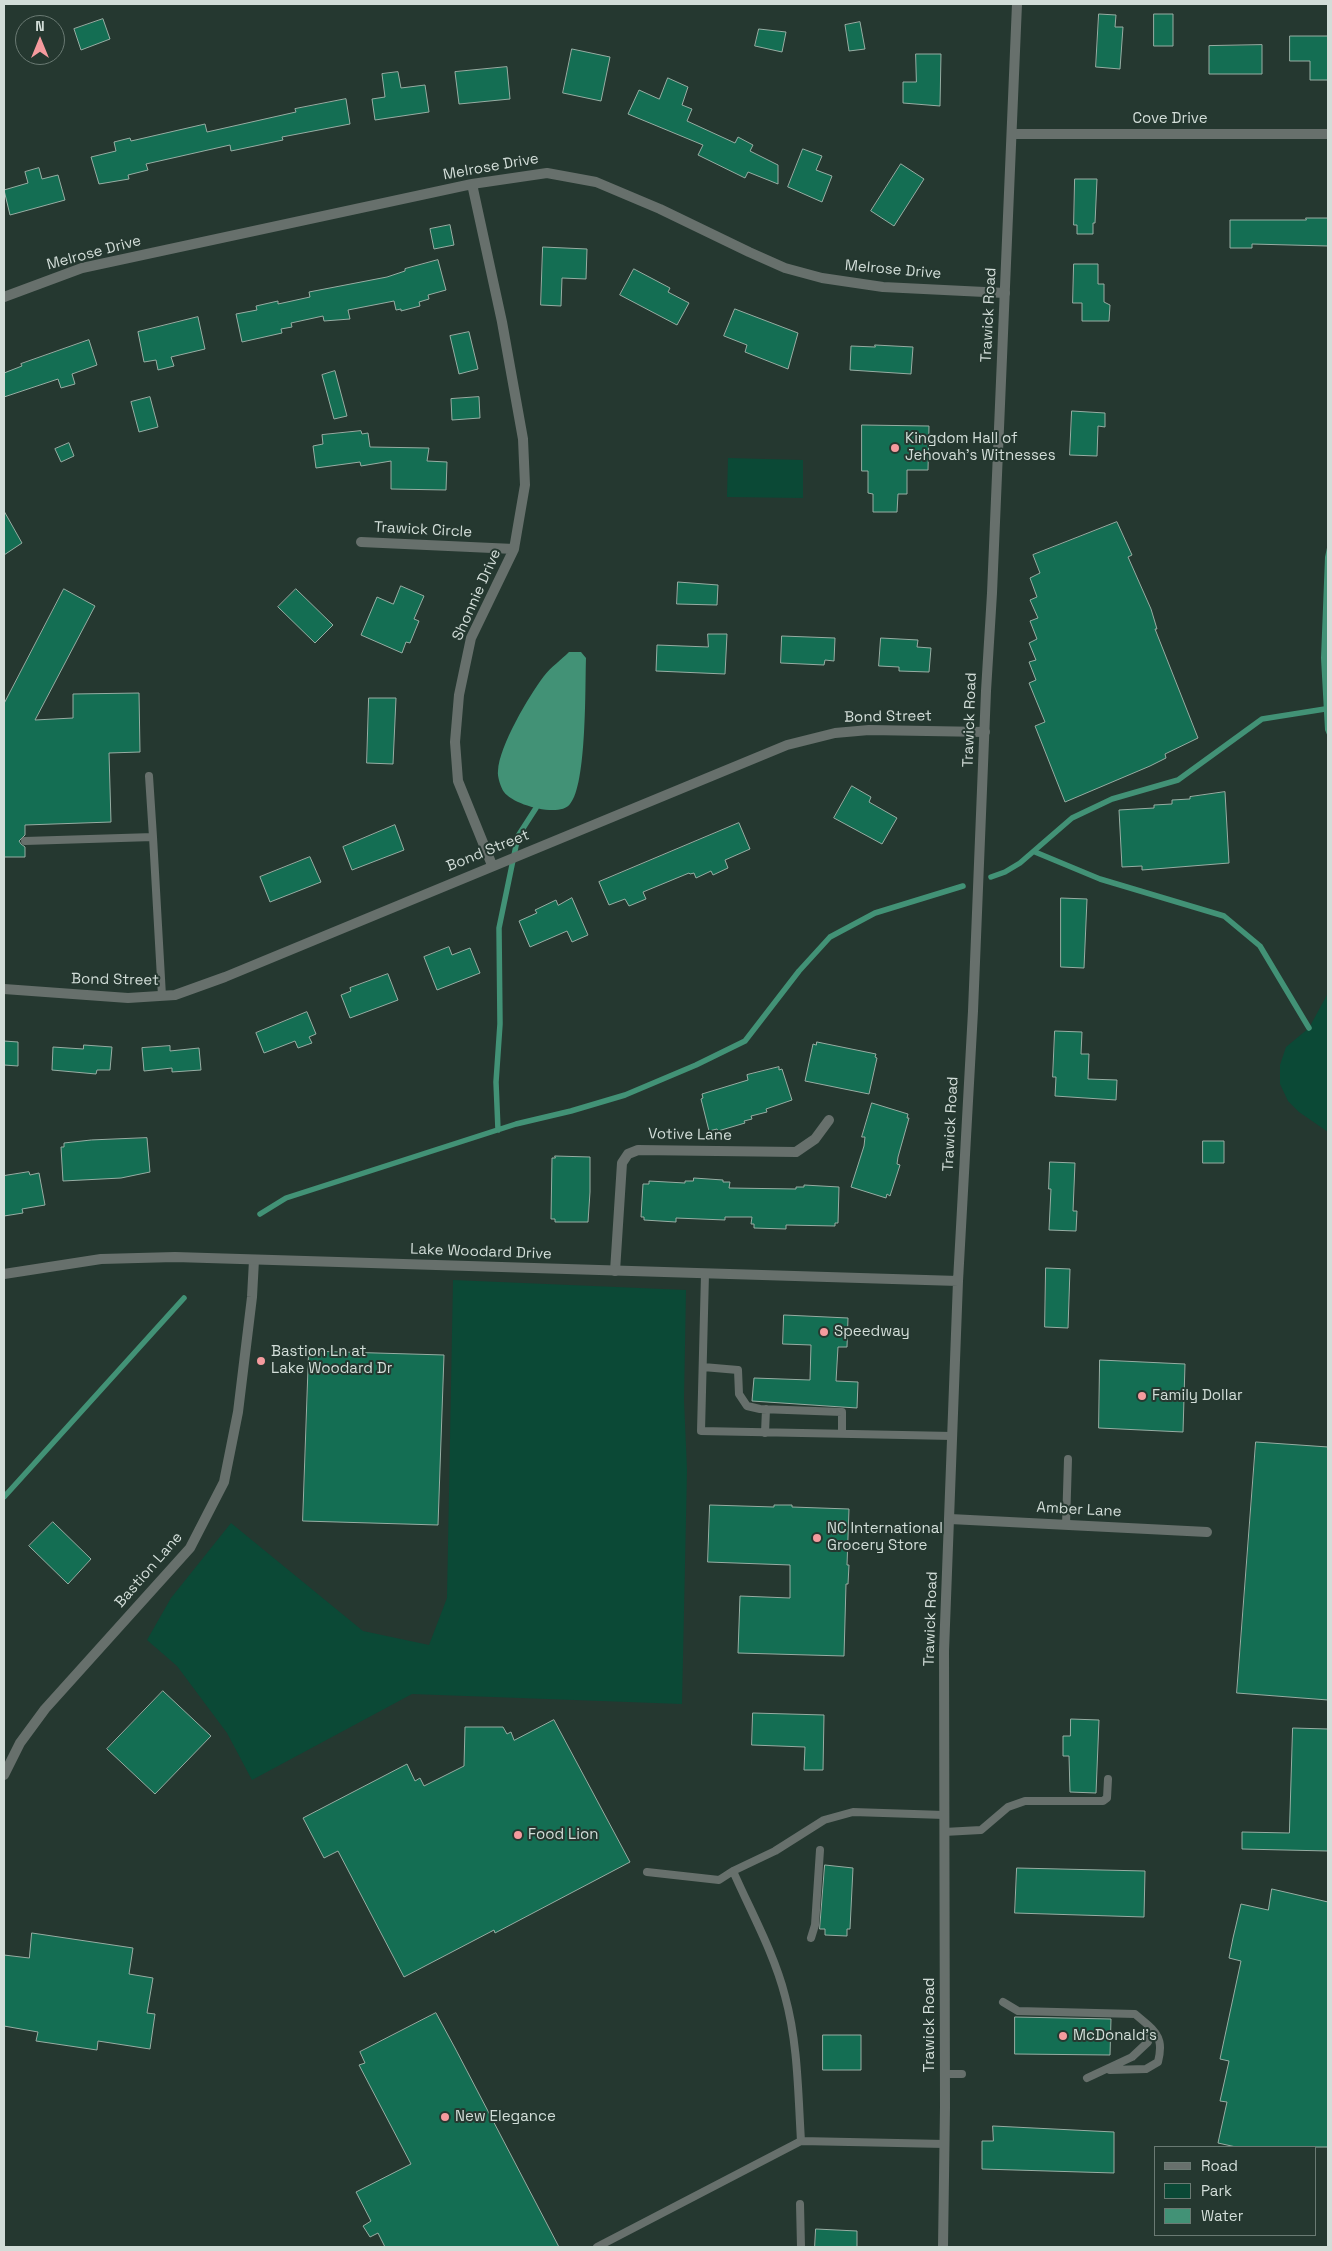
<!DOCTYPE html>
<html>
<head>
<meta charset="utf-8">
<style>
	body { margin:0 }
	#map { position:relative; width:1332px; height:2251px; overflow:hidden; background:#253830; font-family:"Space Grotesk",sans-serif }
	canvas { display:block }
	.frame { position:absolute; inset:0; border:5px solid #d2ddd8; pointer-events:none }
	.legend { position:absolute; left:1154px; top:2146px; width:162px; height:90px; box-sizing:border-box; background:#253830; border:1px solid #6a7a73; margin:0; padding:6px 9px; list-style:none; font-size:15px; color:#d2ddd8 }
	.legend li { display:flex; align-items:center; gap:10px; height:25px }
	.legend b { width:25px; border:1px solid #6a7a73 }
	.north { position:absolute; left:15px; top:15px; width:50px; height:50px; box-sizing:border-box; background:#253830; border:1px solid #6a7a73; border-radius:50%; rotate:0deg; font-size:14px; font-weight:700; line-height:20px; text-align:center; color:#d2ddd8 }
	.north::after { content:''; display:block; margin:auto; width:18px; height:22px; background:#f59b9e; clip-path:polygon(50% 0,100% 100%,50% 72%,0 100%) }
</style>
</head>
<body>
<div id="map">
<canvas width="1332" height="2251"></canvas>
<div class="frame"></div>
<ul class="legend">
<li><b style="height:6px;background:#67706c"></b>Road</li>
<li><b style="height:14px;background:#0b4936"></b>Park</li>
<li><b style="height:14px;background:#429276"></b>Water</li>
</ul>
<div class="north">N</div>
</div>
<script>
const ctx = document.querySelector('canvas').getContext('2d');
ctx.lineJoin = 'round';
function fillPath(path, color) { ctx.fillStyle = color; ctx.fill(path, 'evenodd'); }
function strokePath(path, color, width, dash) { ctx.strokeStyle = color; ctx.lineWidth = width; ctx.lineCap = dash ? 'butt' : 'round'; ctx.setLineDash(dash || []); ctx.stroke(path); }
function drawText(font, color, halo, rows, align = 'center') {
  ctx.font = font + ' "Space Grotesk",sans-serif'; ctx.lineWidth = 4; ctx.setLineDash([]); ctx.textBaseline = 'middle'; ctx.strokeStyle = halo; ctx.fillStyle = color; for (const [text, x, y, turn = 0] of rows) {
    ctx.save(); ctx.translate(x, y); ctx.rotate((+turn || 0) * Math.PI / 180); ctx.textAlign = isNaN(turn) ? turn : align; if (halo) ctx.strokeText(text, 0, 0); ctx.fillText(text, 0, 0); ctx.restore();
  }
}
const green = new Path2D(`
	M728,458L803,460V498L727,497Z
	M1328,993V1132L1299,1112L1288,1101L1280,1084V1065L1286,1047L1309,1028Z
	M453,1280L686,1290L684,1400L687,1470L682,1704L412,1694L252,1780L227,1733L177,1666L147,1640L171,1598L231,1523L363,1631L429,1645L447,1598Z`);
const water = new Path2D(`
	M1328,543V737L1325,730L1321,658L1325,557Z
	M569,652H581L586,658C585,686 587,785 570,804C560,818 513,805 504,792C501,788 497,776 498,771C499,746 529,696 544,676C551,667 561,660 569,652Z`);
const stream = new Path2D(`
	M1035,852L1100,879L1224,916L1260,946L1309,1028
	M991,877L1005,872L1020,863L1072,818L1112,799L1178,780L1262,719L1325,709L1328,706
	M498,1130L496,1082L500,1024L499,928L518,836L536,808
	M260,1214L286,1198L516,1124L571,1111L625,1095L696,1065L745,1041L799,971L830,937L875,913L963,886
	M4,1497L184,1298`);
const building = new Path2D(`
	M1099,14L1116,15L1115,27H1123L1120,69L1096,67Z
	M1154,14H1173V46H1154Z
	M103,19L110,39L81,50L74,29Z
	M860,22L865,49L849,51L845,25Z
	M759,29L786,32L782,52L755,46Z
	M1290,36H1328V80H1310V61H1290Z
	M1262,45V74H1209V46Z
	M572,49L610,57L601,101L563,93Z
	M916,54H941L940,106L903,103V82H916Z
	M507,67L510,99L459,104L455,72Z
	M398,72L401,88L425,85L429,112L375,120L372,99L385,97L382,74Z
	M668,78L688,87L682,105L692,109L687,121L735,143L738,137L753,145L750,151L778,165V184L748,172L745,178L698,155L703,145L628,114L639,90L659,99Z
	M346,99L350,124L282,137L283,140L231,151L230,145L146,164L148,170L128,175L129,179L99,184L91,157L116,151L114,142L130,138L131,141L205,124L207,132L296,112L295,109Z
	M803,149L822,156L816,170L832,176L822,202L788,187Z
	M901,164L924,179L894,226L871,211Z
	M39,168L42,179L58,175L65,200L10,215L4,190L28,183L25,172Z
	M1075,179H1097L1095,223H1093V234H1077V225H1074Z
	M1306,218H1328V246L1252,244V248H1230V220H1306Z
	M450,225L454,245L434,249L430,229Z
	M543,247L587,249L586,279L562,278L561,306L541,305Z
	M438,260L446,290L428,295L429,299L419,302L420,306L401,311V309L396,310L394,301L348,310L350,319L324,321L323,316L291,323L292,327L281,329L282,333L242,342L236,314L257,310L256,306L278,301V304L310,297L309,292L387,277L405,271V269Z
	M1074,264H1098V284H1104V302L1110,305L1109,321H1082V303H1073Z
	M634,269L670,288L668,292L689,303L677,325L620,295Z
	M735,309L798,333L788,369L745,352L747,345L724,336Z
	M198,317L205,349L171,357L174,366L158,370L156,360L144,362L138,332Z
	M469,332L478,369L459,374L450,336Z
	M89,340L97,365L72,374L75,384L61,388L58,379L4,397V373L22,366L21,364Z
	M875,345L913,347L911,374L850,370L851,346L875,347Z
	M335,371L347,416L334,419L322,375Z
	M150,397L158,427L139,432L131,402Z
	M479,397L480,418L452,420L451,399Z
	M1072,411L1105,413V427L1098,426L1097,456L1070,455Z
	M862,425L929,426L928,470H907V494H898L897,512H873V494L868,493V471H862Z
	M361,431L362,434L368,433L370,447L429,448L427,461L447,462L446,490L391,489V461L361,466L360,462L316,468L313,446L323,444L322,435Z
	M69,443L74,456L61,462L55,449Z
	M4,511L22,543L4,555Z
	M1117,522L1132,555L1128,557L1151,609L1157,629H1155L1198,738L1165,754L1166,758L1150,766L1065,802L1035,726L1045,722L1029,683L1036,680L1029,662L1036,660L1029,643L1037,639L1030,621L1038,618L1030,600L1037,597L1030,578L1040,573L1033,555Z
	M678,582L718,585L717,605L677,604Z
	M401,586L424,596L414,619L419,621L410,643L406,642L402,653L361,635L377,597L393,604Z
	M64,589L95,606L35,720L73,718V694L139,693L140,752L109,753L111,822L25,825V835L19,841L21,844L25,847V857H4V704Z
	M296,589L333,625L315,643L278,607Z
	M708,634H727L725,674L656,671L657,645L708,647Z
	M782,636L835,638L834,661L825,660L824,665L781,663Z
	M881,638L918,640L917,647L931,648L929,672L899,671V667L879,666Z
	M369,698H396L393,764L367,763Z
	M852,786L871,797L869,802L897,818L882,844L834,818Z
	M1225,792L1229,863L1142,870V866L1122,867L1119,810L1154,808V805L1172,804V800L1190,799V797Z
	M739,823L750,849L725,860L728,868L713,875L711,871L696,878L694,873L690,874L689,873L643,892L646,899L629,906L625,899L609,905L599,882Z
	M395,825L404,850L352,870L343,847Z
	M310,857L321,882L270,902L260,877Z
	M572,898L588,935L572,942L567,931L530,947L519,921L537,913L535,910L556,900L558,905Z
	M1061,898L1087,899L1084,968L1061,967Z
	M449,947L452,955L470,948L480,973L437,990L424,957Z
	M388,974L398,1000L350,1018L341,995L351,991L350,988Z
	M307,1012L316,1034L309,1037L312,1043L298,1048L295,1041L264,1053L256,1033Z
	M1055,1031L1082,1032L1081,1054H1089L1088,1079L1117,1080L1116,1100L1055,1096L1056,1077H1053Z
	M4,1041L18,1042V1066L4,1065Z
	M817,1042L876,1054L875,1057L877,1058L869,1094L805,1081L813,1044L816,1045Z
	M84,1045L112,1047L110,1070H97L96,1074L52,1070L53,1047L83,1049Z
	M170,1046V1051L199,1048L201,1070L172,1072V1068L144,1071L142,1048Z
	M779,1067V1070L782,1069L792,1100L766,1109L767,1112L751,1116L752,1119L744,1121L745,1123L718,1131L717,1129L709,1131L701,1099L703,1098L702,1094L748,1080L747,1075Z
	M872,1103L908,1114L907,1118H909L898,1157L897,1164L900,1165L890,1196L887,1194L886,1198L851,1187L864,1146L865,1137H862Z
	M147,1138L150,1172L121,1178L63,1181L61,1147H64V1143L91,1140Z
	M1203,1141H1224V1163H1203Z
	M555,1156L590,1157V1192L588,1222H555V1219H551L552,1158H555Z
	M1050,1162L1075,1163L1073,1211H1077L1076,1231L1049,1230L1051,1189H1049Z
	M29,1172L30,1175L39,1173L45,1205L22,1209L23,1213L4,1216V1176Z
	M694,1178L723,1180V1182H730L729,1188L796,1189V1187H804V1185L839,1187L838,1223H835V1226L786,1225V1229L754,1228V1224H751L752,1217H725V1220L676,1218V1222L644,1220V1217H641L643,1184H649V1181L685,1183V1181H693Z
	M1046,1268L1070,1269L1068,1328L1045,1327Z
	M784,1315L848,1318L847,1347H838L836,1381L858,1382L857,1408L752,1401L754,1378L810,1380L811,1345L783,1344Z
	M309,1351L444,1355L438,1525L303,1521Z
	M1100,1360L1185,1364L1183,1432L1099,1428Z
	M1256,1442L1328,1447V1700L1237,1693Z
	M710,1505L774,1507V1505H792V1507L849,1509L847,1565H849L848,1584H846L844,1656L738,1653L740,1596L790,1598V1565L708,1562Z
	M53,1522L91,1559L68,1584L29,1546Z
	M163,1691L211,1736L155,1794L107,1749Z
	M753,1713L824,1715L823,1770H804L805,1747L752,1745Z
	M1071,1719L1099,1720L1096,1793L1070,1792L1069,1756H1063V1736H1070Z
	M554,1720L630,1862L495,1933L494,1930L404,1977L338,1851L324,1858L303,1818L407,1764L415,1781L420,1778L424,1786L464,1766L465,1727H503L507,1734L511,1732L514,1740Z
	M1293,1728L1328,1729V1851L1242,1849V1832L1289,1833Z
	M825,1865L853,1868L850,1929H847V1936L825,1935V1929H820Z
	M1017,1868L1145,1871L1144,1917L1015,1913Z
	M1272,1889L1328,1902V2147H1236L1218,2143L1227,2102L1220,2101L1229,2061L1220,2059L1241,1961L1229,1958L1233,1938L1241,1904L1268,1910Z
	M32,1933L133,1948L129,1974L153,1978L147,2013L155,2014L150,2049L98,2041L97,2050L36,2041L38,2032L4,2026V1955L29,1958Z
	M436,2013L455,2048L559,2247H385L378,2233L370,2237L363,2226L371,2221L356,2192L411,2164L359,2065L365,2063L360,2052Z
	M1015,2017L1111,2019L1110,2055L1015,2054Z
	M823,2035H861V2070H823Z
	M993,2126L1114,2132V2173L982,2169V2141H993Z
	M816,2229L857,2231V2247H815Z`);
const service = new Path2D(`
	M149,776L153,837
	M25,841L153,837L162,996
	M705,1274L701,1431L953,1436
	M703,1367L738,1370L739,1394L747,1406L760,1409L842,1412V1434
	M765,1433L766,1409
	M1066,1525L1068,1459
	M944,1832L981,1830L1008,1807L1025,1801H1103L1107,1798L1108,1779
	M733,1871L775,1851L824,1820L853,1812L944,1815
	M811,1938L815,1925L820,1850
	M1003,2002L1018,2011L1135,2014L1148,2025V2042L1132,2057L1087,2078
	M1110,2070L1146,2069L1158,2062C1162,2046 1161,2036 1148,2025
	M945,2074H962
	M801,2141L945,2144
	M800,2204L801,2247
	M597,2247L801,2141C798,2093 798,2043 785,1996C774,1953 751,1912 733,1871L719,1880L647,1872`);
const minor = new Path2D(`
	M1012,134H1328
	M472,184L502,322L523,439L525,485L514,549L471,638L459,695L455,742L458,781L492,865
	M4,297L82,268L472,184L547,173L596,182L660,209L749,252L785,268L822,278L883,287L1005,293
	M361,542L514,549
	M4,989L128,998L175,995L225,977L787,745L835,733L869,730L985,732
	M615,1271L622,1163L628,1154L638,1150L796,1152L815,1139L829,1120
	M950,1519L1207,1532
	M4,1775L20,1743L45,1709L190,1548L224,1482L238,1412L252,1297L254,1260`);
const tertiary = new Path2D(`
	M4,1274L101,1259L175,1257L958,1281
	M943,2247L945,2107L944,1651L958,1281L973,1011L986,691L992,593L1017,4`);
const markers = [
	[895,448,5,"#f59b9e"],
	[824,1332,5,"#f59b9e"],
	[261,1361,5,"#f59b9e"],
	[1142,1396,5,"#f59b9e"],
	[817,1538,5,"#f59b9e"],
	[518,1835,5,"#f59b9e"],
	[1063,2036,5,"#f59b9e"],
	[445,2117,5,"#f59b9e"]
];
const streetNames = [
	["Cove Drive",1170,119],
	["Melrose Drive",491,167,-10],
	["Melrose Drive",94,253,-15],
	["Melrose Drive",893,270,5],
	["Trawick Road",989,315,-87],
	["Trawick Circle",423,530,3],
	["Shonnie Drive",477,595,-66],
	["Bond Street",888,717,-1],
	["Trawick Road",970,720,-88],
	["Bond Street",488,851,-22],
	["Bond Street",115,980,1],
	["Trawick Road",951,1124,-87],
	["Votive Lane",690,1135,1],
	["Lake Woodard Drive",481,1252,2],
	["Amber Lane",1079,1510,3],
	["Bastion Lane",149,1570,-49],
	["Trawick Road",931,1619,-88],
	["Trawick Road",930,2025,-90]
];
const poiNames = [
	["Kingdom Hall of",905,439],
	["Jehovah’s Witnesses",905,456],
	["Speedway",834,1332],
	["Bastion Ln at",271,1352],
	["Lake Woodard Dr",271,1369],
	["Family Dollar",1152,1396],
	["NC International",827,1529],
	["Grocery Store",827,1546],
	["Food Lion",528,1835],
	["McDonald's",1073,2036],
	["New Elegance",455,2117]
];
fillPath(green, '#0b4936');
fillPath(water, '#429276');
strokePath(stream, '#429276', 5.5);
fillPath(building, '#146e53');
strokePath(building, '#97ada3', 1);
strokePath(service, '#67706c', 8);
strokePath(minor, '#67706c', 10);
strokePath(tertiary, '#67706c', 10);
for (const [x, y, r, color] of markers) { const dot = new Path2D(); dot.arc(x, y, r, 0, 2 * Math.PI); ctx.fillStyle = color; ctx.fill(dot); strokePath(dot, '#253830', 2); }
drawText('15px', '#d2ddd8', '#253830', streetNames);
drawText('15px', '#d2ddd8', '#253830', poiNames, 'left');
</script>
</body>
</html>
